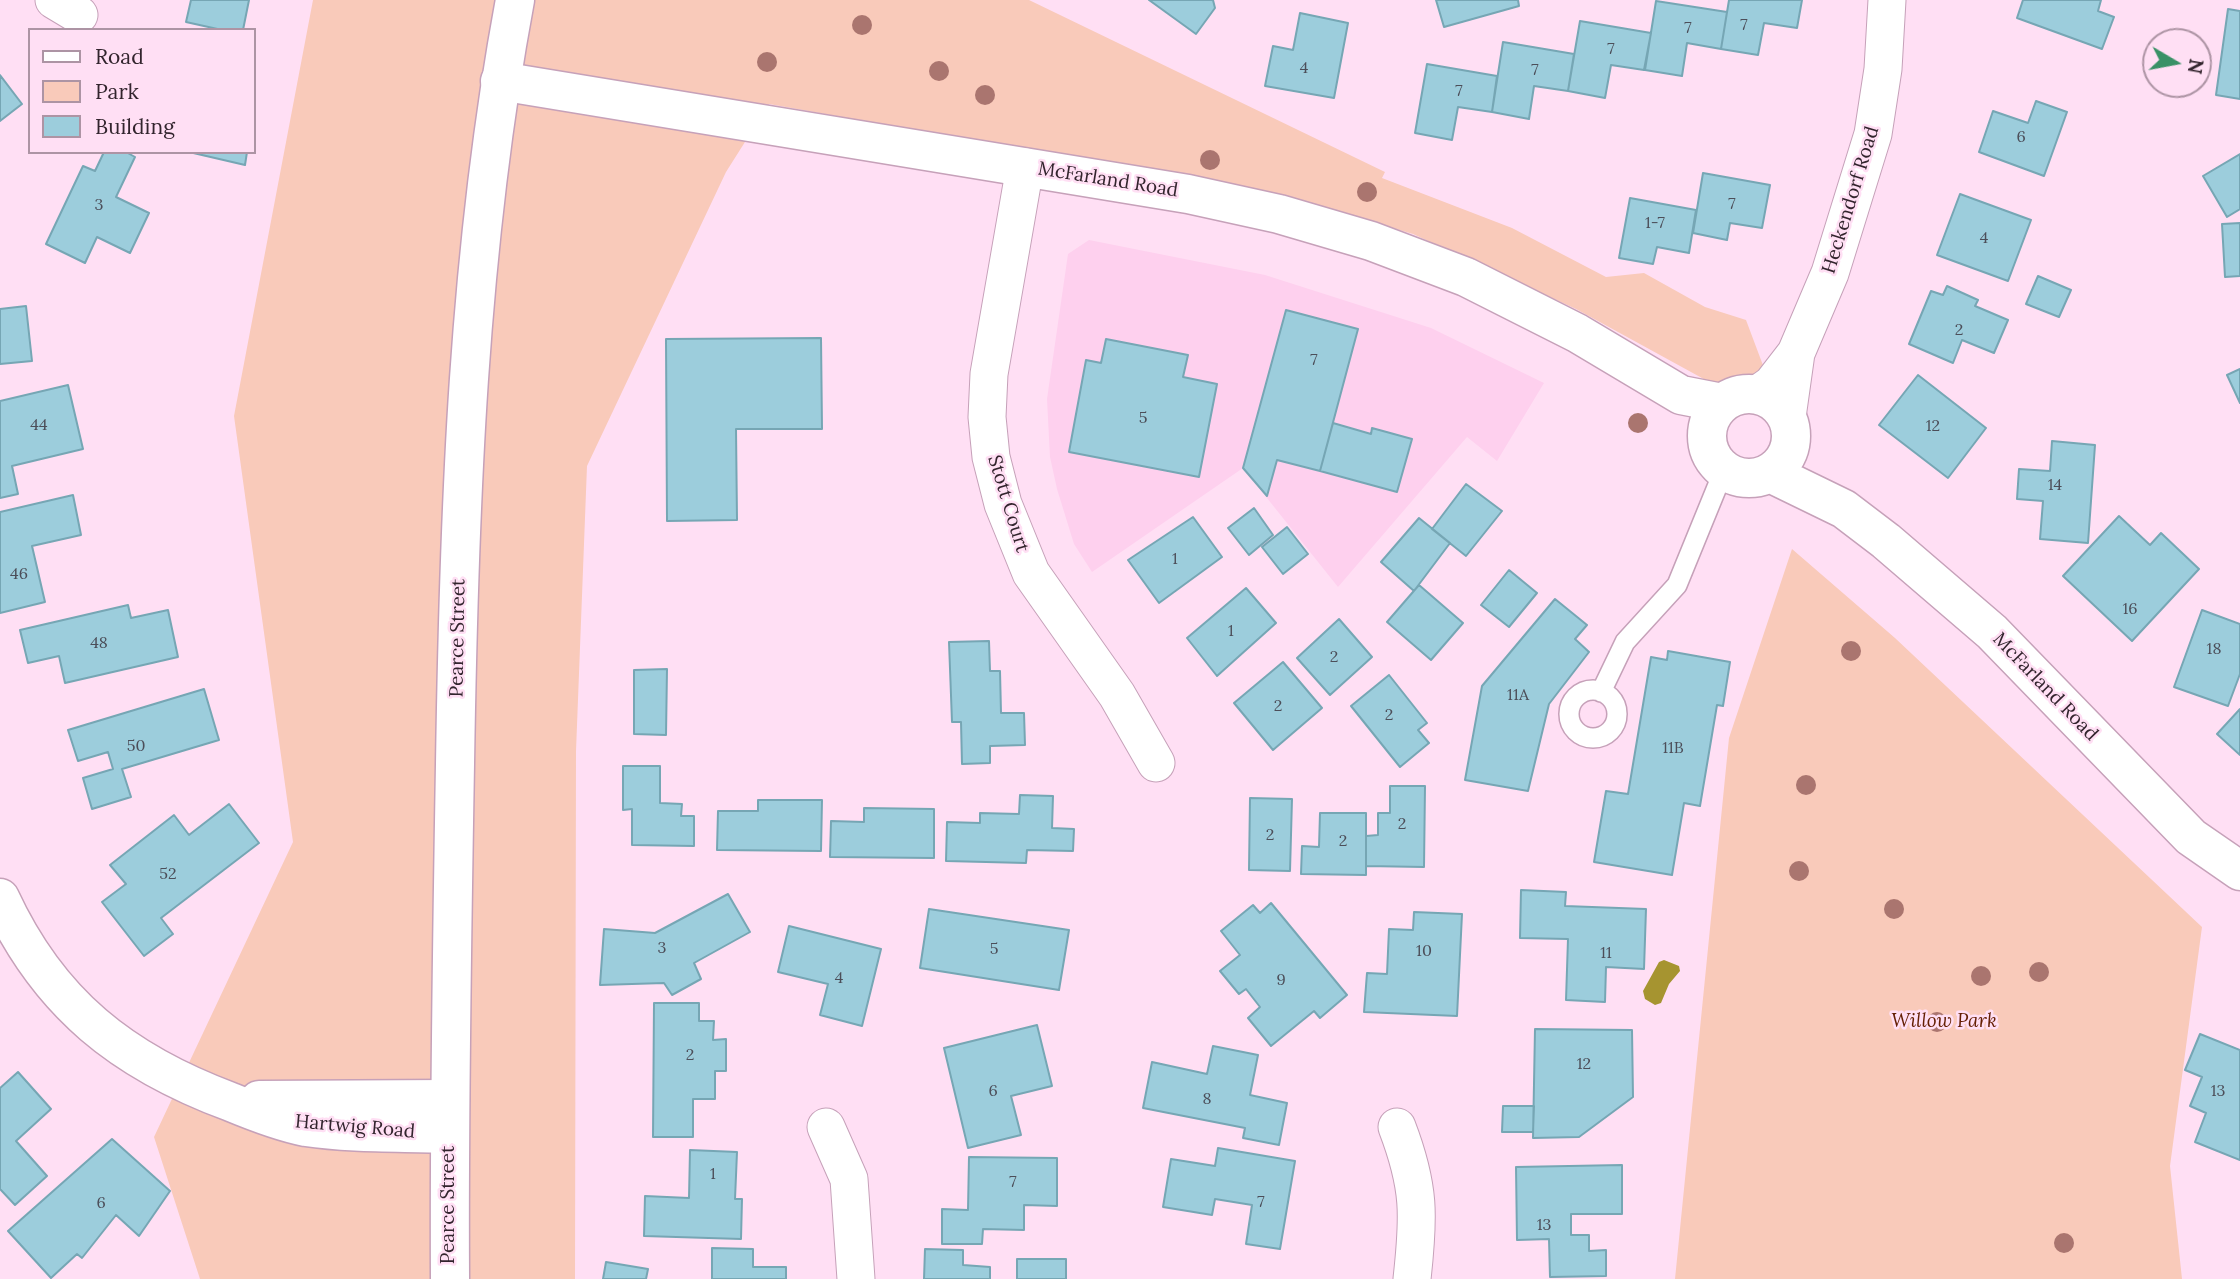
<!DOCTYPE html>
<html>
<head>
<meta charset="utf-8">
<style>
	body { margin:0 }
	#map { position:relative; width:2240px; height:1279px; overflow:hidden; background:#ffdff4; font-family:Lora,serif }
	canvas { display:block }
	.legend { position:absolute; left:28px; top:28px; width:228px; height:126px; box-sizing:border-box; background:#ffdff4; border:2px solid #ad94a4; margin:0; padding:9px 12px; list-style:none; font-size:21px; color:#32242d }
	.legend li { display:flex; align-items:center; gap:14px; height:35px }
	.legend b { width:35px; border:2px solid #ad94a4 }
	.north { position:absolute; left:2142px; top:28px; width:70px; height:70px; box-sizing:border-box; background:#ffdff4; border:2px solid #ad94a4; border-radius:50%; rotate:100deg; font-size:19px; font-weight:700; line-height:28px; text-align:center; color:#32242d }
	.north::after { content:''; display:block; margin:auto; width:24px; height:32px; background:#399166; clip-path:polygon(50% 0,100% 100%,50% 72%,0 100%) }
</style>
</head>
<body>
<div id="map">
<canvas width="2240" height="1279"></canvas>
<ul class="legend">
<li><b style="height:9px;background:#fff"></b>Road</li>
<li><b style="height:19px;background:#f9caba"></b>Park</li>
<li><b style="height:19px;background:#9ccddc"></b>Building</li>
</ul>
<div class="north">N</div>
</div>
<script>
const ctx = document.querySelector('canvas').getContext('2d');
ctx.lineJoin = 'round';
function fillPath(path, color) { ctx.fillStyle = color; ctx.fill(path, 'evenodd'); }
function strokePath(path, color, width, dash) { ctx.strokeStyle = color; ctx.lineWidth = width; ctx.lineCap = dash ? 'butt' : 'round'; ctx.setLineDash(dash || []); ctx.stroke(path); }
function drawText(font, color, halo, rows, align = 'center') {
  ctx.font = font + ' Lora,serif'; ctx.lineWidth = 5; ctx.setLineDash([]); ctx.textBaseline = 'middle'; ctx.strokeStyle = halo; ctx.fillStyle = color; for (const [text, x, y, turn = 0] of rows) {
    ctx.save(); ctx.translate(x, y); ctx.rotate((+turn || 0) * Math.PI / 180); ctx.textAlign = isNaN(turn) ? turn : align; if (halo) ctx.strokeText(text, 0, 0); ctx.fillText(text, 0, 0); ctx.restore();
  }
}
const built = new Path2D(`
	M1089,240L1265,275L1431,328L1544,383L1497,461L1467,437L1338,587L1243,468L1092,572L1074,544L1057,489L1050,457L1047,399L1068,254Z`);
const green = new Path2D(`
	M313,0H1029L1385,172L1382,178L1512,228L1606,277L1644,273L1705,307L1746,320L1764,368L1755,384L1722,389L1576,309L1413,234L1281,195L769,104L726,172L587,466L576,751L575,1279H200L154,1137L293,842L234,416Z
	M1792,549L1895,638L2202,927L2170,1166L2182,1279H1675L1729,738Z`);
const water = new Path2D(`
	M1664,960L1679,966L1680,971L1669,984L1661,1003L1655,1005L1645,999L1643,991L1659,962Z`);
const building = new Path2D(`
	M191,0H249L243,30H222L186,22Z
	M1149,0H1213L1215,8L1196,34Z
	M1436,0H1518L1519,6L1444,27Z
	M1729,0H1802L1797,28L1764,23L1758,55L1721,49Z
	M2023,0H2101L2098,11L2114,17L2102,49L2017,18Z
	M1656,1L1727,12L1721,49L1687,43L1682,76L1645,70Z
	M2228,9L2240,11V99L2216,95Z
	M1300,13L1348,23L1334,98L1265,86L1273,46L1293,50Z
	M1580,21L1651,33L1644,70L1611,65L1605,98L1568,91Z
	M1503,42L1574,54L1568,91L1534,86L1529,119L1492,112Z
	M1427,64L1497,76L1492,112L1458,107L1452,140L1415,133Z
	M0,75L22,104L0,121Z
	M2036,101L2067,112L2044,176L1979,152L1993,111L2028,123Z
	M104,152H126L135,157L116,197L149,213L130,253L97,237L85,263L46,244L83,166L95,171Z
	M189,152H247L245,165Z
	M2240,154V209L2227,217L2203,176Z
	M1703,173L1770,185L1762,228L1730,223L1727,240L1693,233Z
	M1960,194L2031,220L2008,281L1937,255Z
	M1630,198L1696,210L1689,253L1657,247L1653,264L1619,258Z
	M2240,223V276L2225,277L2222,224Z
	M2038,276L2071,290L2059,317L2026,304Z
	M1947,286L1978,300L1975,306L2008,320L1994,353L1962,340L1953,363L1909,344L1931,291L1943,295Z
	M26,306L32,361L0,364V309Z
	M1286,310L1358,329L1320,471L1277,460L1267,496L1243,468Z
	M821,338L822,429H736L737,520L667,521L666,339Z
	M1106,339L1188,355L1183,377L1217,384L1199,477L1069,452L1086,360L1101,363Z
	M2240,369V403L2227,375Z
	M1918,375L1986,428L1948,478L1879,425Z
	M68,385L83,449L12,466L18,494L0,498V401Z
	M1333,423L1371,434L1372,428L1412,439L1397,492L1320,471Z
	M2052,441L2095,445L2088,543L2040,539L2043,501L2017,499L2019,469L2050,471Z
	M1466,484L1502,511L1466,556L1432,529Z
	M73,495L81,535L32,546L45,602L0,613V512Z
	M1254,508L1273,535L1249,555L1228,528Z
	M2119,516L2150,545L2161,533L2199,569L2132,641L2063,576Z
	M1193,517L1222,557L1159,603L1128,560Z
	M1419,518L1450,543L1414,591L1381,562Z
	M1287,527L1308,554L1283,574L1262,547Z
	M1509,570L1537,593L1509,627L1481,605Z
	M1419,585L1463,623L1431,660L1387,622Z
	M1246,588L1276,623L1217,676L1187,638Z
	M1555,599L1587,625L1575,639L1589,652L1549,704L1528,791L1465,780L1482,686Z
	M128,605L131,618L168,610L178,657L65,683L59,656L28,663L20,630Z
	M2202,610L2240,624V674L2228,706L2174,687Z
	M1339,619L1372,657L1330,695L1297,658Z
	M989,641L990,671H1000L1001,713H1024L1025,745L990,746V763L962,764L961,722H952L949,642Z
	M1668,651L1730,662L1723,706L1717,705L1700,806L1684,803L1672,875L1594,862L1606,791L1628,794L1651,657L1667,660Z
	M1283,662L1322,708L1273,750L1234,703Z
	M667,669L666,735L634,734V670Z
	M1389,675L1427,723L1418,730L1429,743L1400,767L1351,706Z
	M204,689L219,740L122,769L131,797L92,809L83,778L113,769L108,752L78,761L68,730Z
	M2240,709V755L2217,734Z
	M623,766H660V803L682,804L681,816H694V846L632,845V809L623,810Z
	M1390,786H1425L1424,867L1366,866V836L1378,835V813H1390Z
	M1020,795L1053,796L1052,828L1074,829L1073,851L1027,850L1026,863L946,861L947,822L980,823V813L1019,814Z
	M1250,798L1292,799L1290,871L1249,870Z
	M758,800H822L821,851L717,850L718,811H758Z
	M229,804L259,843L161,918L173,934L144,956L102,902L126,884L110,865L174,815L189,835Z
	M864,808L934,809V858L830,857L831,821L864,822Z
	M1320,813H1366V875L1301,874L1302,846L1319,847Z
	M1521,890L1566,892L1565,906L1646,909L1644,969L1606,967L1605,1002L1566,1000L1568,939L1520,938Z
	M728,894L750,932L694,963L701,979L672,995L664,983L600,985L604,929L655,933Z
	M1271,903L1347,995L1320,1018L1314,1011L1271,1046L1248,1018L1260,1007L1246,989L1239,994L1220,971L1240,955L1221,931L1253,905L1260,913Z
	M929,909L1069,930L1059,990L920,968Z
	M1414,912L1462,914L1457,1016L1364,1012L1367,973L1387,974L1389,929L1413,930Z
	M789,926L881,949L862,1026L820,1015L828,984L778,972Z
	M654,1003H699V1021H714L713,1040L726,1039V1071H715V1099H693V1137H653Z
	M1037,1025L1052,1086L1011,1096L1021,1135L968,1148L944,1048Z
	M1535,1029L1632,1030L1633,1097L1579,1137L1533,1138Z
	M2200,1034L2240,1050V1160L2195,1142L2206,1113L2190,1106L2202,1077L2185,1070Z
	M1213,1046L1258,1055L1250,1095L1287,1103L1279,1145L1243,1138L1245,1128L1143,1108L1152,1062L1207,1074Z
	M18,1072L51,1109L16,1141L47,1176L15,1205L0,1189V1088Z
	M1503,1106H1534L1533,1132H1502Z
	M112,1139L170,1191L139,1236L116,1215L82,1258L77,1254L51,1278L8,1231Z
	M1218,1148L1295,1161L1280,1249L1246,1244L1252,1205L1215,1199L1212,1215L1163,1207L1171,1159L1215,1166Z
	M690,1150L737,1152L735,1199H742L741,1239L644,1236L645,1196L689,1198Z
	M969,1157L1057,1158V1206L1024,1205V1230L983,1229L982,1244H942V1209L968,1210Z
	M1622,1165V1214H1571V1235H1589V1251L1606,1250V1276L1550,1277L1549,1239L1517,1240L1516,1167Z
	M712,1248L753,1249V1267H786V1279H712Z
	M925,1249L963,1250V1265L990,1267V1279H924Z
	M1017,1259H1066V1279H1017Z
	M606,1262L648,1269L646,1279H603Z`);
const service = new Path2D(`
	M1569 714a24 24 0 1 1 48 0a24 24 0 1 1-48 0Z
	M1601,692L1625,642L1677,585L1724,470`);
const minor = new Path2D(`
	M54,0L79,15
	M1025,167L989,374L987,417L991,457L1003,504L1031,573L1117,695L1156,763
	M1758,394L1772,384L1796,353
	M1787,417L1796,353L1830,273L1873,134L1883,69L1887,0
	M826,1127L849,1179L856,1279
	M1397,1127C1420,1187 1419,1216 1412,1279`);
const tertiary = new Path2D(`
	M500,81L1188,194L1279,214L1371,241L1466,277L1577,333L1681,395L1722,403
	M1707 436a42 42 0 1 1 84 0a42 42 0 1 1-84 0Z
	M1770,473L1844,509L1886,541L1992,632L2191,837L2240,871
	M0,898C49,1004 123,1062 231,1102C255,1112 280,1122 306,1127C353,1134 402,1132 449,1134
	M259,1100L450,1099`);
const secondary = new Path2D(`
	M450,1279C449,1107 452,935 455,764C459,509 468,251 515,0`);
const trees = [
	[862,25],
	[767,62],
	[939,71],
	[985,95],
	[1210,160],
	[1367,192],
	[1638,423],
	[1851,651],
	[1806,785],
	[1799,871],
	[1894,909],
	[2039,972],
	[1981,976],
	[1937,1022],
	[2064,1243]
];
const numberNames = [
	["7",1744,25],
	["7",1688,28],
	["7",1611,49],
	["4",1304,68],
	["7",1535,70],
	["7",1459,91],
	["6",2021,137],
	["7",1732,204],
	["3",99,205],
	["1-7",1655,223],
	["4",1984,238],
	["2",1959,330],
	["7",1314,360],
	["5",1143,418],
	["44",39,425],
	["12",1933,426],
	["14",2055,485],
	["1",1175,559],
	["46",19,574],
	["16",2130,609],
	["1",1231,631],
	["48",99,643],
	["18",2214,649],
	["2",1334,657],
	["11A",1518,695],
	["2",1278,706],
	["2",1389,715],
	["50",136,746],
	["11B",1673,748],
	["2",1402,824],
	["2",1270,835],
	["2",1343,841],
	["52",168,874],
	["3",662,948],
	["5",994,949],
	["10",1424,951],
	["11",1606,953],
	["4",839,978],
	["9",1281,980],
	["2",690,1055],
	["12",1584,1064],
	["6",993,1091],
	["13",2218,1091],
	["8",1207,1099],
	["1",713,1174],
	["7",1013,1182],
	["7",1261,1202],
	["6",101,1203],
	["13",1544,1225]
];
const streetNames = [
	["McFarland Road",1108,180,9],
	["Heckendorf Road",1851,200,-73],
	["Stott Court",1008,504,73],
	["Pearce Street",458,638,-89],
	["McFarland Road",2045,687,46],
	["Hartwig Road",355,1127,5],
	["Pearce Street",449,1205,-90]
];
const parkNames = [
	["Willow Park",1944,1022]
];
fillPath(built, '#fed0ee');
fillPath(green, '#f9caba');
fillPath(water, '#a69430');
fillPath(building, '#9ccddc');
strokePath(building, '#76a6b4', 2);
strokePath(service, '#c6a1b9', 22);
strokePath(minor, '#c6a1b9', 39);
strokePath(tertiary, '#c6a1b9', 41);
strokePath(secondary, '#c6a1b9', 41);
strokePath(service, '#fff', 19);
strokePath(minor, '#fff', 37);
strokePath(tertiary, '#fff', 38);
strokePath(secondary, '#fff', 38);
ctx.fillStyle = '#aa756f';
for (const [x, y] of trees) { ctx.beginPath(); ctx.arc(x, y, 10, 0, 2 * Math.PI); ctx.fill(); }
drawText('16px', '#4c4e59', null, numberNames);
drawText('19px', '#32242d', '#ffdff4', streetNames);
drawText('italic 19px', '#641e02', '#ffdff4', parkNames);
</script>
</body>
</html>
